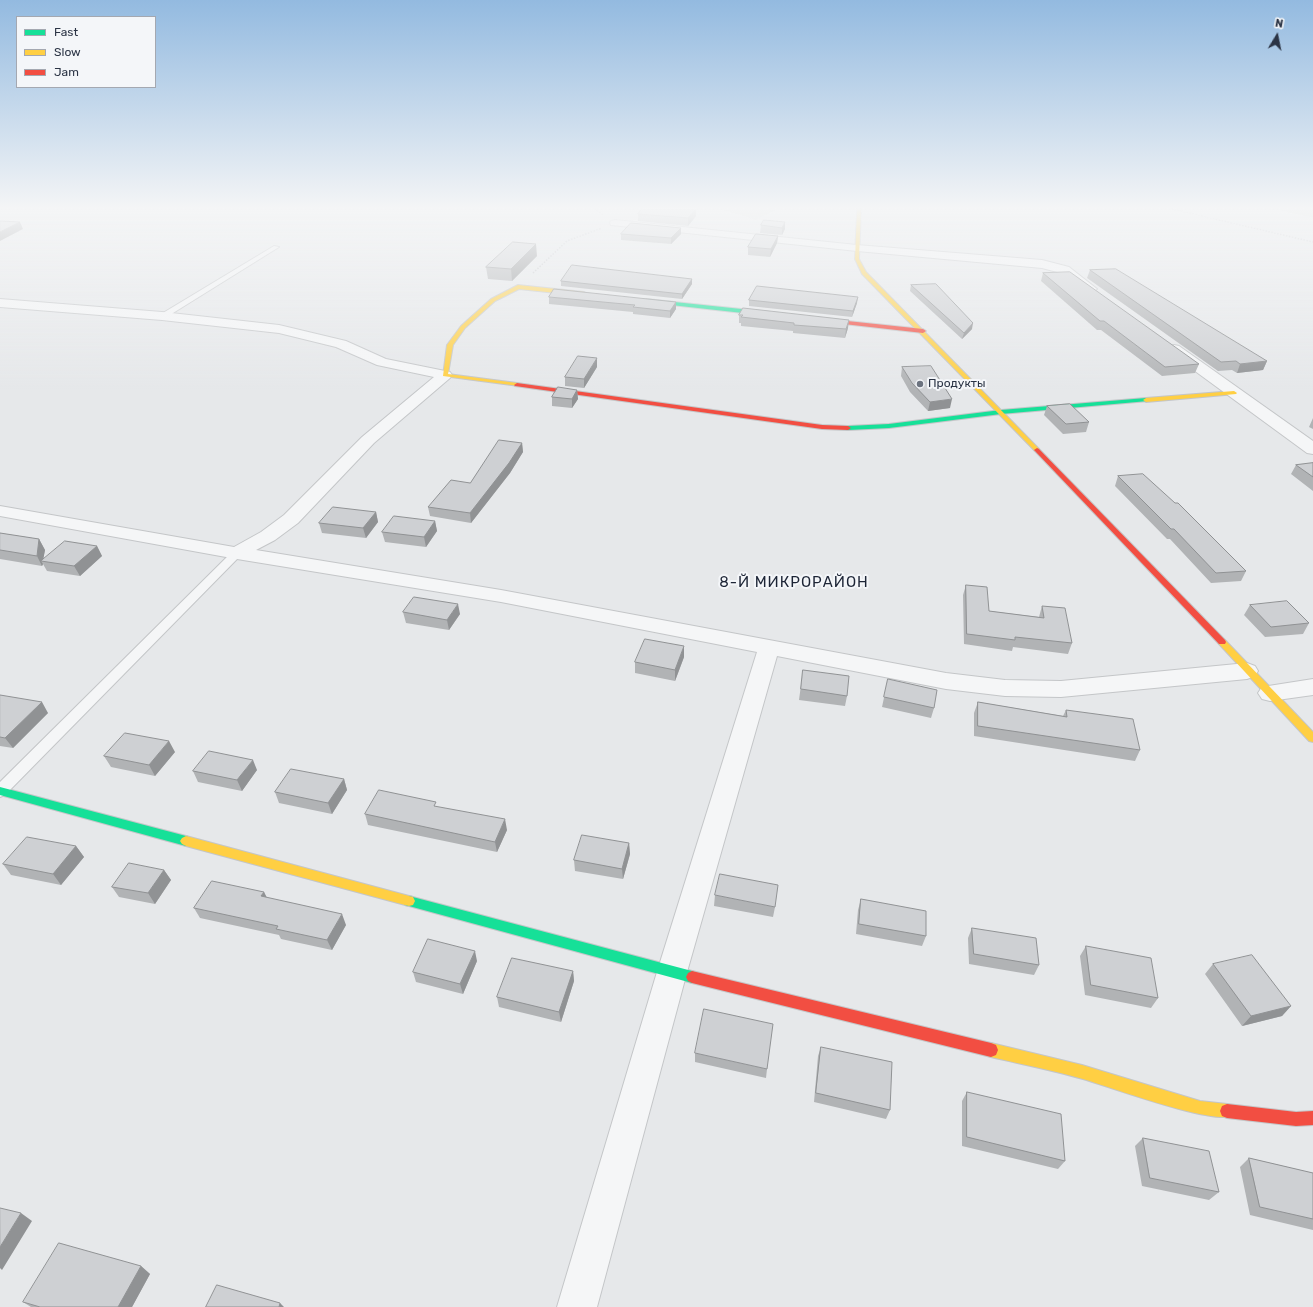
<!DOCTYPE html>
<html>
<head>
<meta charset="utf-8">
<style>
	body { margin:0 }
	#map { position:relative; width:1313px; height:1307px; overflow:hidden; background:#e6e8ea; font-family:Rubik,sans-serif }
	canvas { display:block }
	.legend { position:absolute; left:16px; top:16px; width:140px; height:72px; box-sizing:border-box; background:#f4f6f9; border:1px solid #a4a8b1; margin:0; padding:5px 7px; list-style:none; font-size:12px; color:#2b3445 }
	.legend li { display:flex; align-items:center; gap:8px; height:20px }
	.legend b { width:20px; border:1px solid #a4a8b1 }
	.north { position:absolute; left:1257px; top:16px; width:40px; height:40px; -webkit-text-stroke:3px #f4f6f9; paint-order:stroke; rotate:10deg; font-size:11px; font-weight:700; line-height:16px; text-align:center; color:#2b3445 }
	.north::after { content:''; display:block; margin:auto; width:14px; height:18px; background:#2b3445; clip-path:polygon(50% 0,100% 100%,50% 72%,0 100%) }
</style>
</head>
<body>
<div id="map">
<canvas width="1313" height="1307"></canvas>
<ul class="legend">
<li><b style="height:5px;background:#16e098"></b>Fast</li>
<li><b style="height:5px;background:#ffcf43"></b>Slow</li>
<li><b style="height:5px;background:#f24e42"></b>Jam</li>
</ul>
<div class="north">N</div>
</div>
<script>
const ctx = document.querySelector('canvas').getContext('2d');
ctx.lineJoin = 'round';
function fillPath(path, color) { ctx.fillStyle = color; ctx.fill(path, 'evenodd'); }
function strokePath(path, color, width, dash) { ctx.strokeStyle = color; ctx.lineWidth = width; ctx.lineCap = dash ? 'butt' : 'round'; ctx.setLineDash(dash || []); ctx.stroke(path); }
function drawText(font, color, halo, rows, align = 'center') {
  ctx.font = font + ' Rubik,sans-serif'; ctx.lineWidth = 4; ctx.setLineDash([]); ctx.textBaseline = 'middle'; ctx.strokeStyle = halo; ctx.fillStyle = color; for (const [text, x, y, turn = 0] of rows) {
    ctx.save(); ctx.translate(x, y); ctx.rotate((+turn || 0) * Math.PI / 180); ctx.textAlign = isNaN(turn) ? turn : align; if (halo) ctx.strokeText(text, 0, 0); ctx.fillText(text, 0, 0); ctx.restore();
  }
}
const green = new Path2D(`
	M720,209H778L756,220Z
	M1274,209H1313V218Z`);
const path = new Path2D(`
	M594,209L603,215
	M1172,209L1313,242
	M533,273L567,241L602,228`);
const lane = new Path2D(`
	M274,246L279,247L165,318L158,316Z
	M237,550L241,551L243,553L241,555L5,795L0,797V782L233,551Z`);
const street = new Path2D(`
	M615,220L857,245L1042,260L1069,267L1097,289L1091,293L1087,292L1061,273L1042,268L857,251L611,225L610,223L611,221Z
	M0,299L162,312L279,325L346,341L386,359L450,372L452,375L450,378L374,443L298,523L275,540L256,550L501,590L946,673L1005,680L1061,681L1247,663L1255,666L1258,671L1255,676L1247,679L1061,697L1005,696L946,689L777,656L687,972L597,1307H557L657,972L757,652L501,602L237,559L0,516V506L234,547L261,532L284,515L362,437L434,377L377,365L336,347L279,333L162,320L0,307Z
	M1174,345L1179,346L1313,441V454L1307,453L1169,352L1167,349L1169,346Z
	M1313,679V695L1270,701L1262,699L1258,693L1262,687Z`);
const fast = new Path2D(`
	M646,299L770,312L773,314L770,316L644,302L643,301Z
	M1146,398L1149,400L1148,401L1001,414L889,428L848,430L845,428L848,426L889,424L1001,410Z
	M0,787L186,836L190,838L192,841L190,844L186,846L0,795Z
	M409,896L692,971L696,973L698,977L696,981L692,983L409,906L405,905L403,901L405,897Z`);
const slow = new Path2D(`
	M857,209H861L859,259L866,272L1039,449V451H1035L862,274L855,259Z
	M518,285L584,292L587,294L584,296L519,289L495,301L465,328L453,345L448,374L517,383L520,385L519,386L443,376L447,345L461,326L491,299Z
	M1234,391L1237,393L1236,394L1146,402L1143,400L1146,398Z
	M1222,639L1225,640L1313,732V742L1309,741L1219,644L1218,642Z
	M186,836L409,896L413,897L415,901L413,905L409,906L186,846L182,844L180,841L182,838Z
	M991,1043L1082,1065L1200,1101L1227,1104L1232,1106L1234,1111L1232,1116C1211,1124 1110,1087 1083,1079C1052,1070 1021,1064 991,1057L986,1055L984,1050L986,1045Z`);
const jam = new Path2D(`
	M819,318L923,329L926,331L923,333L817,321V319Z
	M517,383L822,425L848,426L851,428L848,430L822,429L515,386L514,385Z
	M1037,448L1039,449L1225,640L1226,642L1225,644H1219L1035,451L1034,450Z
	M692,971L991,1043L996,1045L998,1050L996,1055L991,1057L692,983L688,981L686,977L688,973Z
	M1227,1104L1296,1112L1313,1111V1125L1296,1126L1227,1118L1222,1116L1220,1111L1222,1106Z`);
const wall = new Path2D(`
	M696,209V216L688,226L638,221V214Z
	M785,222V229L782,235L760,233L761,225Z
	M621,234H681L671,244L621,240Z
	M778,236L777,243L770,257L748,255V247Z
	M537,256L512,281L488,279L486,267Z
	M1090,270L1267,361L1263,370L1237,373L1232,370L1218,371L1087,278Z
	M1043,273L1199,364L1195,373L1162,376L1101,330H1097L1041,281Z
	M692,279V284L682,299L561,286V281Z
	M911,285L972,329L962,339L910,291Z
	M549,297L676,302V309L670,318L633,314V312L549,304Z
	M749,300L857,303L852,317L749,306Z
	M739,315L848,328L845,338L793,333V331L741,326V323H739Z
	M597,367L584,388L565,386V377Z
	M902,367L950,408L928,411L910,392L901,376Z
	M577,390L578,399L572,408L552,406V397Z
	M1047,406L1089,422L1086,432L1063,434L1044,415Z
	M1313,418V429L1309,427Z
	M522,443L523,452L510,473L471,523L430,516L428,507L470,483Z
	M1313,463V491L1291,474L1296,465Z
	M1118,476L1246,571L1241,581L1211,583L1170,539H1167L1115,486Z
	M376,512L378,522L366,538L322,533L319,523Z
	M435,521L437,531L426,547L385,542L382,532Z
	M0,533L39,539L45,550L43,559L97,546L102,556L80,576L47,571L43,564L42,566L0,559Z
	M966,585L989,611L1039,617L1042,606L1072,643L1068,654L1013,647L1012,651L964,644L963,595Z
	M1250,605L1309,623L1303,634L1265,637L1244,615Z
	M403,612L460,614L449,630L406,623Z
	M684,657L675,681L635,673V662Z
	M803,670L847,696L845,706L799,700Z
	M888,679L934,708L931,718L882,707Z
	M0,695L48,713L13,748L0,746Z
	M978,702L1063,716L1066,710L1140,750L1135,761L974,736V713Z
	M175,752L155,776L111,767L104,756Z
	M257,770L242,791L198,782L193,771Z
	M344,779L347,790L332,814L279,803L275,792Z
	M365,814L507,830L497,852L368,825Z
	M629,843L630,854L623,879L575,871L574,860Z
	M76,846L84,857L61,885L11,875L3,864Z
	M164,870L171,880L155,904L119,897L112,887Z
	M264,892L267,898L346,925L332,950L281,939L279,935L200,918L194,908Z
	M715,895L775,907L773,917L714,906Z
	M861,899L926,936L922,946L856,934L858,910Z
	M972,928L1039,965L1034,975L969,964L968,938Z
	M1086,946L1158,998L1151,1008L1085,995L1080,956Z
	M477,961L463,994L416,982L413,972Z
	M1213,964L1291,1006L1282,1016L1242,1026L1205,974Z
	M573,971L574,981L561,1022L499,1007L497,997Z
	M821,1047L890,1110L886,1119L814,1102L818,1056Z
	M695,1053L767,1069L766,1078L695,1062Z
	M967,1092L1065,1161L1058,1169L962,1146V1101Z
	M1143,1138L1219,1192L1209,1200L1142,1186L1135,1146Z
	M1249,1158L1313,1173V1230L1250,1215L1240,1167Z
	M141,1266L150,1274L132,1307H31L23,1302Z`);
const shadedWall = new Path2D(`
	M696,209V216L688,226V218Z
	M20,222L23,229L0,241V232Z
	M785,222V229L782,235V228Z
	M681,228V234L671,244V238Z
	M778,236L777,243L770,257L771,249Z
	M536,244L537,256L512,281L511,269Z
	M692,279V284L682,299V294Z
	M858,297L857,303L852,317L853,311Z
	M676,302V309L670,318V311Z
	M849,320L848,328L845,338L846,329Z
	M973,323L972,329L962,339L964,333Z
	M597,358V367L584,388V379Z
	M1267,361L1263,370L1237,373L1240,364Z
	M577,390L578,399L572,408V399Z
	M952,399L950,408L928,411L930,402Z
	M522,443L523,452L510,473L471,523L470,513Z
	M376,512L378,522L366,538L363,528Z
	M435,521L437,531L426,547L424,537Z
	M39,539L45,550L43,561H41L43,564L42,566L37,556Z
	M97,546L102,556L80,576L74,566Z
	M458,604L460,614L449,630L447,620Z
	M684,646V657L675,681V670Z
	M42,702L48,713L13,748L5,738Z
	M169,741L175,752L155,776L149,765Z
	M253,760L257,770L242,791L237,780Z
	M344,779L347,790L332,814L328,803Z
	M505,819L507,830L497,852L495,842Z
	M629,843L630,854L623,879L622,869Z
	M76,846L84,857L61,885L53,874Z
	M164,870L171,880L155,904L148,893Z
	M264,892L269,902L261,896Z
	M342,914L346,925L332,950L327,940Z
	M475,951L477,961L463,994L460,984Z
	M573,971L574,981L561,1022L559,1012Z
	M1291,1006L1282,1016L1242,1026L1251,1016Z
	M21,1213L32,1221L2,1270L0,1268V1247Z
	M141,1266L150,1274L132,1307H118Z
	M280,1303L284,1307H279Z`);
const building = new Path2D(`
	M642,209H696L688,218L638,214Z
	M764,220L785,222L782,228L761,225Z
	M0,221L20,222L0,232Z
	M631,223L681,228L671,238L621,234Z
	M756,234L778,236L771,249L748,247Z
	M513,242L536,244L511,269L486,267Z
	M572,265L692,279L682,294L561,281Z
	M1116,269L1267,361L1240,364L1236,361L1221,362L1090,270Z
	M1070,272L1199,364L1165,367L1104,321H1100L1043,273Z
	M936,284L973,323L964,333L911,285Z
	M757,286L858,297L853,311L749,300Z
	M554,289L676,302L670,311L633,307L635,305L549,297Z
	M743,308L849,320L846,329L794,325V323L741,317L743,315H739Z
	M578,356L597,358L584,379L565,377Z
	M931,366L952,399L930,402L912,383L902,367Z
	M558,387L577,390L572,399L552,397Z
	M1070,404L1089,422L1066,424L1047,406Z
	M499,440L522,443L509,463L470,513L428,507L451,480L470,483Z
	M1313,463V477L1296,465Z
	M1143,474L1175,503H1178L1246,571L1216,573L1174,529H1171L1118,476Z
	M333,507L376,512L363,528L319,523Z
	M394,516L435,521L424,537L382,532Z
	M0,533L39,539L37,556L0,550Z
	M65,541L97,546L74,566L41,561Z
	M966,585L987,587L989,611L1044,618L1042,606L1065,608L1072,643L1015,637V640L967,634Z
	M414,597L458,604L447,620L403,612Z
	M1287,601L1309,623L1271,627L1250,605Z
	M645,639L684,646L675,670L635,662Z
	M803,670L849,676L847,696L801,689Z
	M888,679L937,690L934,708L884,697Z
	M0,695L42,702L5,738L0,737Z
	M978,702L1067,717L1066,710L1133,719L1140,750L978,726Z
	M125,733L169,741L149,765L104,756Z
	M209,751L253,760L237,780L193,771Z
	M291,769L344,779L328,803L275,792Z
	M379,790L436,802L434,806L505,819L495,842L365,814Z
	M582,835L629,843L622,869L574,860Z
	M27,837L76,846L53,874L3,864Z
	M129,863L164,870L148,893L112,887Z
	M720,874L778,885L775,907L715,895Z
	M212,881L264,892L261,896L342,914L327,940L276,929L278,926L194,908Z
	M861,899L926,911V936L859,924Z
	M972,928L1036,938L1039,965L974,954Z
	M428,939L475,951L460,984L413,972Z
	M1086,946L1151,958L1158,998L1091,985Z
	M1252,955L1291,1006L1251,1016L1213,964Z
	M512,958L573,971L559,1012L497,997Z
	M704,1009L773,1024L767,1069L695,1053Z
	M821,1047L892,1062L890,1110L816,1093Z
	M967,1092L1061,1114L1065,1161L967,1137Z
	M1143,1138L1209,1151L1219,1192L1150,1178Z
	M1249,1158L1313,1173V1219L1260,1207Z
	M0,1208L21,1213L0,1247Z
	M59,1243L141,1266L118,1307H40L23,1302Z
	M217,1285L280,1303L279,1307H206Z`);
const markers = [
	[920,384,4,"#6c737f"]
];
const farPoinames = [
	["Продукты",928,384]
];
const neighbourhoodNames = [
	["8-Й МИКРОРАЙОН",794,583]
];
fillPath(green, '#d6ded6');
strokePath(lane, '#c4c6c8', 2);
strokePath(street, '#c4c6c8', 2);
strokePath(fast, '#c4c6c8', 2);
strokePath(slow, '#c4c6c8', 2);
strokePath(jam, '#c4c6c8', 2);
strokePath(path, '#c5c6ca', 1.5, [1.5, 1.5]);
fillPath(lane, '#f5f6f7');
fillPath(street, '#f5f6f7');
fillPath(fast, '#16e098');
fillPath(slow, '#ffcf43');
fillPath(jam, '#f24e42');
fillPath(wall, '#b1b3b5');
fillPath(shadedWall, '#909294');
fillPath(building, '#ced0d3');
strokePath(building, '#909294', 1);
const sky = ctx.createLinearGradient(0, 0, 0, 392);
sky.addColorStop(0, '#93bae0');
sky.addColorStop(0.53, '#f4f5f6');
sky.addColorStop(1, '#f4f5f600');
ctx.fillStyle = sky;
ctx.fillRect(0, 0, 1313, 392);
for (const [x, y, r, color] of markers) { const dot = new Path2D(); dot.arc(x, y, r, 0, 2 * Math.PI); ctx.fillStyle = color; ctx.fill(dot); strokePath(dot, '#f4f6f9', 1.5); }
drawText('12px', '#2b3445', '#f4f6f9', farPoinames, 'left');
ctx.letterSpacing = '1px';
drawText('15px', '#1d2536', '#f4f6f9', neighbourhoodNames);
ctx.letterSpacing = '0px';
</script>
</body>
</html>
